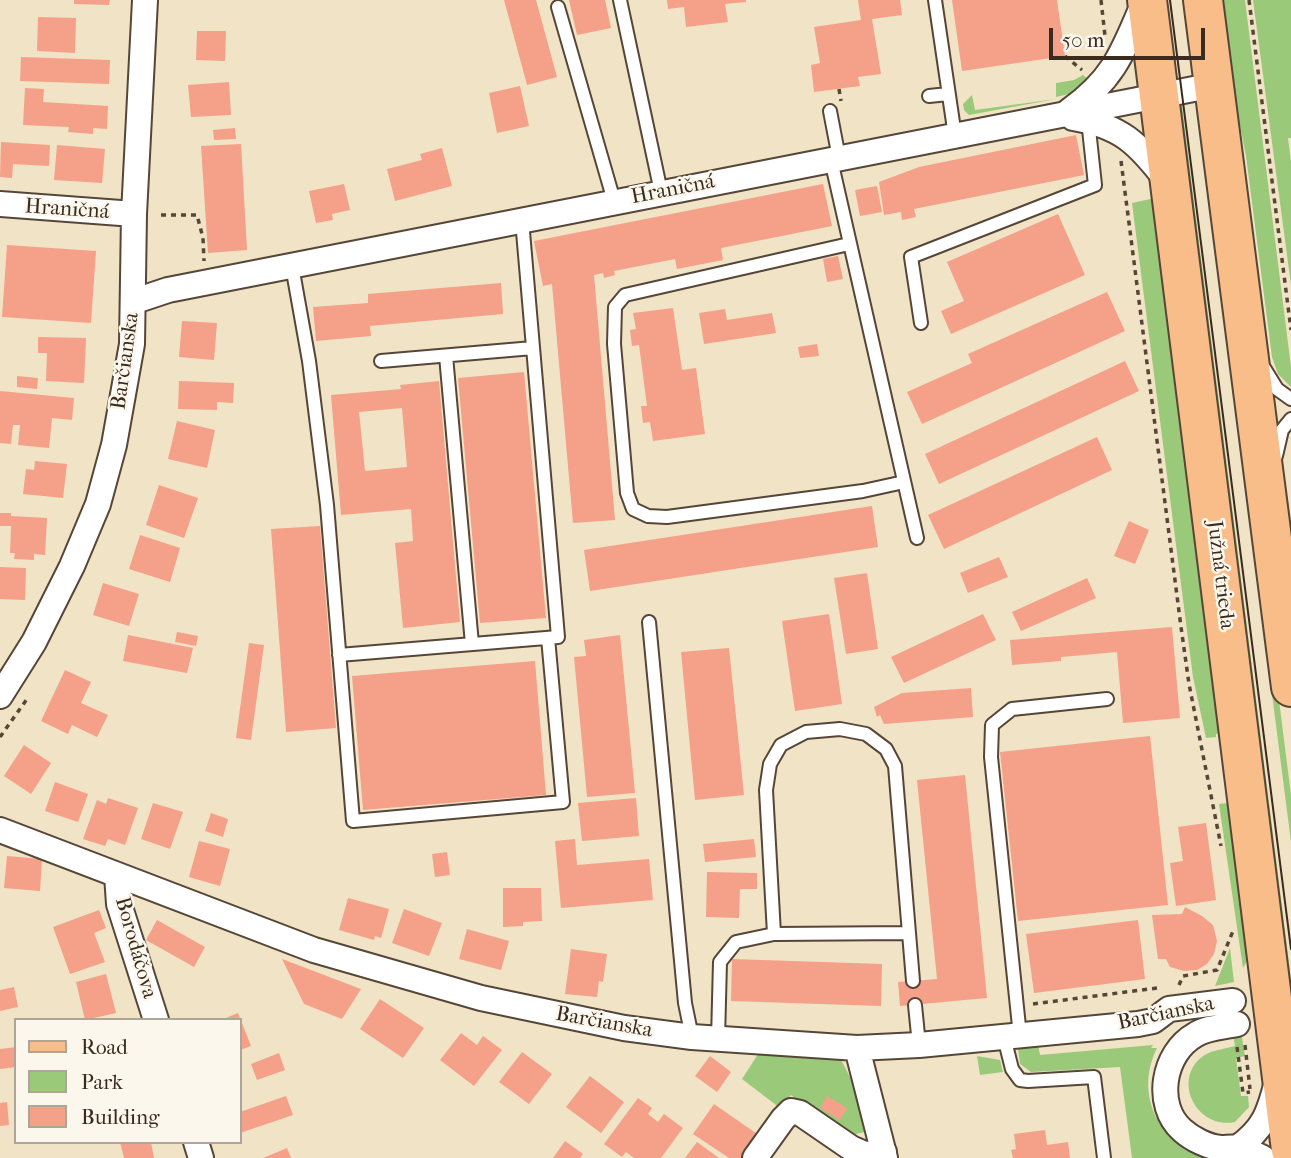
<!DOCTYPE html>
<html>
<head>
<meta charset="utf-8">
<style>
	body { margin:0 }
	#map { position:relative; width:1291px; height:1158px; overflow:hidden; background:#f1e3c6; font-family:"IM FELL French Canon",serif }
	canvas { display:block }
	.legend { position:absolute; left:14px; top:1018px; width:228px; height:126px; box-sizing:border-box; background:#fbf7ec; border:2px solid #aea59a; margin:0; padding:9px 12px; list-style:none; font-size:21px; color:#3b2a1e }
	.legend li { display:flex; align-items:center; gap:14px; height:35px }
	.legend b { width:35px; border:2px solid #aea59a }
	.scale { position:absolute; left:1049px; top:28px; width:156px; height:32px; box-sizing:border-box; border:4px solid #3b2a1e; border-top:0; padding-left:9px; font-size:21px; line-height:24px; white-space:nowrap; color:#3b2a1e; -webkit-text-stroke:5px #fbf7ec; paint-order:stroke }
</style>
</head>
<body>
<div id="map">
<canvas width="1291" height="1158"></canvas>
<ul class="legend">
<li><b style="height:9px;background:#f8bd89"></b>Road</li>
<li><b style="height:19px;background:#9aca79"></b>Park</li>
<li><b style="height:19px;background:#f5a088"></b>Building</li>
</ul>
<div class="scale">50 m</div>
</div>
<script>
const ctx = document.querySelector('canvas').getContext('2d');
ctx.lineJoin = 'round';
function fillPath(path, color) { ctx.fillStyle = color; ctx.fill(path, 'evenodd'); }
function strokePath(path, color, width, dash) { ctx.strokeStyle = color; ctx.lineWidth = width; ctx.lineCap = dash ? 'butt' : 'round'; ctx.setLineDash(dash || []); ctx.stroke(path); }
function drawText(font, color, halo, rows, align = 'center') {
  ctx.font = font + ' "IM FELL French Canon",serif'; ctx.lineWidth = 5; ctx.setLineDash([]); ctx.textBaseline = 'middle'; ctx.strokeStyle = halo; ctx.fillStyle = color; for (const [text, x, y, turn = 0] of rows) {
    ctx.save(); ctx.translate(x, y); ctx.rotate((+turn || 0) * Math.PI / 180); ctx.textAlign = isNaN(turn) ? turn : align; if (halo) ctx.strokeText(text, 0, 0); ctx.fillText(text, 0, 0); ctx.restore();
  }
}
const green = new Path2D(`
	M1215,0H1245L1291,367V387L1278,374L1272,357L1246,156Z
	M1253,0H1291V138H1288L1291,162V285Z
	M1083,75L1089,80L1069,94L1056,97V83L1074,80Z
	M972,95L975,110L1056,99L969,115L964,110L963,104Z
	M1182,106L1291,979V1069L1179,108Z
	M1198,117L1210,155L1291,795V842Z
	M1155,198L1220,733L1216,734V737L1206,738L1193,677L1132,203Z
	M1228,803L1245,876L1247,961L1243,968L1219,804Z
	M1230,948L1234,982L1215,986Z
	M1241,1032L1245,1056L1236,1058L1241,1096H1248L1249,1107L1235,1122C1197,1130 1171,1080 1203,1056C1212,1050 1224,1049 1235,1046L1233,1034Z
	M1038,1045L1040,1055L1153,1045L1151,1048H1157C1134,1094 1158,1144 1208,1158H1132L1120,1067L1031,1072L1020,1064L1018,1048Z
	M760,1051L839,1057C854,1080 861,1105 865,1132L846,1136L791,1095L780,1108L742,1079Z
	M977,1056L1000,1060L1003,1072L980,1075Z`);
const building = new Path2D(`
	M74,0H110L109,5L74,4Z
	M504,0H536L557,77L527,85Z
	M569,0H605L611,28L577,35Z
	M667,0H746V2L725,4L728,22L686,27L684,7L668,9Z
	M858,0H900L902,15L872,19L881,74L858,77L860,86L814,92L811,65L820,63L814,27L861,20Z
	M952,0H1057L1065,56L962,71Z
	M38,17L76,18L75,53L37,51Z
	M197,31H226L225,61L196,60Z
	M21,57L110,60L109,84L20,81Z
	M229,82L231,115L191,117L188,85Z
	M520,86L529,126L497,133L489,93Z
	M25,88L44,89L43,102L108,106L107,129L93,128V134L68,132L69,127L23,125Z
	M235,128L236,139L214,140L213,130Z
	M1076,135L1084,175L914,209L916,217L902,220L901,212L884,215L879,182L919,167Z
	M1,142L50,145L49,166L13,164L12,178L0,177Z
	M241,144L247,250L208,253L201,146Z
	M57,145L105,149L102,183L54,180Z
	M442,148L452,186L395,201L387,169L422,160L420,154Z
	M344,184L350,210L332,214L333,220L316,223L309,191Z
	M823,184L832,226L721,248L723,260L677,269L675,259L614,271L615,275L604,278L603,273L594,275L615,520L573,523L552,284L543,286L534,241Z
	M877,186L882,212L860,216L855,190Z
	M1058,214L1085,275L951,334L941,311L964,301L947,262Z
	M7,245L96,251L91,323L2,317Z
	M838,256L843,279L827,282L823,259Z
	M501,283L503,314L370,326L371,336L316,341L313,307L368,303V294Z
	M1107,292L1125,331L922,424L907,392L972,363L968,354Z
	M673,308L682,370L696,368L705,434L653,441L650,422L643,423L641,406H647L639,345L632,346L630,330L636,329L633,313Z
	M725,309L727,320L772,313L776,333L704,344L699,313Z
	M182,321L217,323L214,360L179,357Z
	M38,337L86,338L84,383L46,381L47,353H38Z
	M817,344L819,356L800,358L798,347Z
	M1125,361L1139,391L939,484L925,454Z
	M524,372L546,618L480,623L458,378Z
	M17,376L38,378L37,389L17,387Z
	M179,381L234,383L233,403L217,402V410L178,409Z
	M439,381L460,622L403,628L395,543L413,541L411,509L341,515L331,395L401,389L400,385ZM402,408L407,467L365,471L359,412Z
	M0,391L74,398L72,420L52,418L49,448L18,445L20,425H13L11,444L0,443Z
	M177,421L215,430L207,468L168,459Z
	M1097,437L1112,470L944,549L928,515Z
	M35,461L67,464L63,498L23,494L26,469L34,470Z
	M159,485L198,498L184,538L146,525Z
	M872,506L878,547L590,591L584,550Z
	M0,513H11V516L47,518L45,555L34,554V560L14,559L15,553H10L11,526H0Z
	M1129,521L1149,530L1135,564L1114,556Z
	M320,526L336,728L286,732L271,529Z
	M140,535L180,548L170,582L129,569Z
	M999,557L1008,577L968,593L960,573Z
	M0,567L26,568L25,600L0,599Z
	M867,573L878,649L846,654L834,578Z
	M1087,578L1096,598L1021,631L1012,612Z
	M103,583L139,594L129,626L93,615Z
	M829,614L842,704L795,711L782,621Z
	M983,614L996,640L904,683L891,657Z
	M1172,627L1180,718L1123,723L1117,652L1061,657V661L1012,665L1010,640Z
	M177,632L198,636L196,646L175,642Z
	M128,635L193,648L187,673L123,661Z
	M620,635L635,793L587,797L574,657L586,656L584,640Z
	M249,643L264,645L251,740L236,738Z
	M729,648L744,795L695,800L681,652Z
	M535,661L546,795L363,810L352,676Z
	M65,670L91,682L81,703L108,715L97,737L72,725L68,734L41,721Z
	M971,688L973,717L884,724L880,715L877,717L874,707L902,693Z
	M1150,736L1168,905L1018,921L1000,752Z
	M24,745L51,763L31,794L4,776Z
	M965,775L987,998L900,1006L898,982L937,979L917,780Z
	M55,782L88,794L78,822L45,811Z
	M108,798L138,808L125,845L108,839L105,846L83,839L97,800L106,804Z
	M636,798L639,836L582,841L578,803Z
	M153,803L183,812L170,849L141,839Z
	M211,813L228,819L223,837L205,831Z
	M1206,823L1216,900L1176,906L1170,863L1183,861L1178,827Z
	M575,839L577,865L649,859L653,900L561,908L555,841Z
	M754,839L756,857L705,862L703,844Z
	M199,841L230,849L220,886L189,877Z
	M447,852L450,875L435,877L432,854Z
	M7,856L42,859L40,891L4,888Z
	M707,872L757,873V889H740L739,918L706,917Z
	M503,888H541L542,921L523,922V926L503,927Z
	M348,898L389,909L381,938L375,936L374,940L339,930Z
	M1185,907L1202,916L1213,925L1217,941L1214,954L1207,964L1197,970L1184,971L1170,967L1166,959H1158L1152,915L1182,914Z
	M404,909L442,923L429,956L392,943Z
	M99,910L106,928L94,933L105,962L70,974L53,927Z
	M157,920L205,947L194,967L146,940Z
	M1138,920L1145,979L1034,993L1026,934Z
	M467,929L509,941L501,970L459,959Z
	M571,949L607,954L603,982L599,981L597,997L565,994Z
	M282,959L361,989L342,1019L304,1004Z
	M732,959L882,964L881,1006L731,1001Z
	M106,974L116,1013L85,1020L76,982Z
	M14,987L18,1007L0,1011V990Z
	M380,999L424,1028L403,1058L360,1029Z
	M238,1013L251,1046L240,1050V1020H221Z
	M461,1033L477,1045L483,1036L502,1050L474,1086L440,1060Z
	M16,1047V1067L0,1069V1049Z
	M522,1052L552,1074L529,1104L499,1082Z
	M279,1053L285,1070L257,1080L251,1064Z
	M710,1056L731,1072L717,1092L695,1076Z
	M590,1076L624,1102L601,1133L566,1107Z
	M286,1096L293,1115L240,1133V1112Z
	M827,1096L847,1108L840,1120L820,1108Z
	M638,1098L652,1108L648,1114L658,1122L664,1114L683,1128L661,1158H634L626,1152L622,1157L604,1144Z
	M7,1102L9,1125L0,1126V1103Z
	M714,1104L760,1136L744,1158H729L693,1134Z
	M1045,1130L1047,1145L1068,1142L1070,1158H1013L1011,1150L1016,1149L1014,1134Z
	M565,1141L583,1154L580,1158H553Z
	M120,1142H151L154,1158H124Z
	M697,1142L719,1158H685Z
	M287,1148L291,1158H263Z`);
const path = new Path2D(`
	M1101,0L1105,36
	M1249,0L1291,330
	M1065,56L1082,70
	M839,89L841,101
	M1121,161L1181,627L1189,684L1221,846
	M161,215H197L203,238L204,261
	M0,737L27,699
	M1179,985L1183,976L1217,970L1233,931
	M1033,1004L1157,988
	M1245,1045L1250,1089
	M1237,1047L1243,1093L1250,1092`);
const lane = new Path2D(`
	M620,0L661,192
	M935,0L955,136
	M558,7L614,201
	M929,96L948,94
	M830,111L839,158
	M831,160L917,538
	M849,244L625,295L615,307L614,344L627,493L633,509L648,516L667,517L863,491L904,482
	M292,266L309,361L327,505L353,821L563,802L548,638
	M921,323L911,257L1095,185L1088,120
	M446,356L472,644
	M381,361L533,348
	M1264,368L1277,389L1291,399
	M1276,456L1282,430L1291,419
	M649,622L685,1003L692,1037
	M339,655L558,637L522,220
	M909,933L774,934L766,790L770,764L781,745L806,732L840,729L866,734L886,749L895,766L913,981
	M915,1005L919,1045
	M1020,1036L991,757L992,725L1012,709L1107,699
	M1004,1037L1012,1069L1020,1080L1028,1081L1094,1077L1104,1158
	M718,1039L720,962L736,942L774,934`);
const street = new Path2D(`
	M1069,111C1114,79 1123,52 1144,2
	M1073,118C1121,126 1138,143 1167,181
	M0,204L134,214
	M135,301L168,290L1214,85
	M0,696L34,642L72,566L98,504L114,445L132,344L134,214L145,0
	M0,830L314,950L481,998L624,1028L692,1037L857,1048L919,1045L1138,1024L1153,1021L1169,1009L1233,1001
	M117,875L119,904L156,1020
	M1237,1024C1223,1027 1207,1027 1195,1035C1163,1053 1154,1105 1182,1130C1192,1139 1208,1147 1221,1148C1227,1148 1232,1147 1238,1148C1246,1149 1255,1154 1263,1158
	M857,1048L885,1158
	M196,1142L201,1158
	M1237,1148C1264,1129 1269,1113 1277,1082
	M755,1158L783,1119L791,1111L800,1113L851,1148L865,1154L884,1152`);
const primary = new Path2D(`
	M1147,0L1291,1150
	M1203,0L1291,687`);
const tram = new Path2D(`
	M1170,0L1291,949`);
const streetNames = [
	["Hraničná",673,190,-11],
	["Hraničná",67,210,4],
	["Barčianska",126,361,-82],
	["Južná trieda",1220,575,83],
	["Borodáčova",135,948,74],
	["Barčianska",1166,1014,-12],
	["Barčianska",604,1023,10]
];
fillPath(green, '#9aca79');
fillPath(building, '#f5a088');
strokePath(lane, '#564637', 16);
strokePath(street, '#564637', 28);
strokePath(primary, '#564637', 42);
strokePath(path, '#564637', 3.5, [5, 5]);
strokePath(lane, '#fff', 12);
strokePath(street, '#fff', 24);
strokePath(primary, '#f8bd89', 38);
strokePath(tram, '#3b2a1e', 2);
drawText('21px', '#3b2a1e', '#fbf7ec', streetNames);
</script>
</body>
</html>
